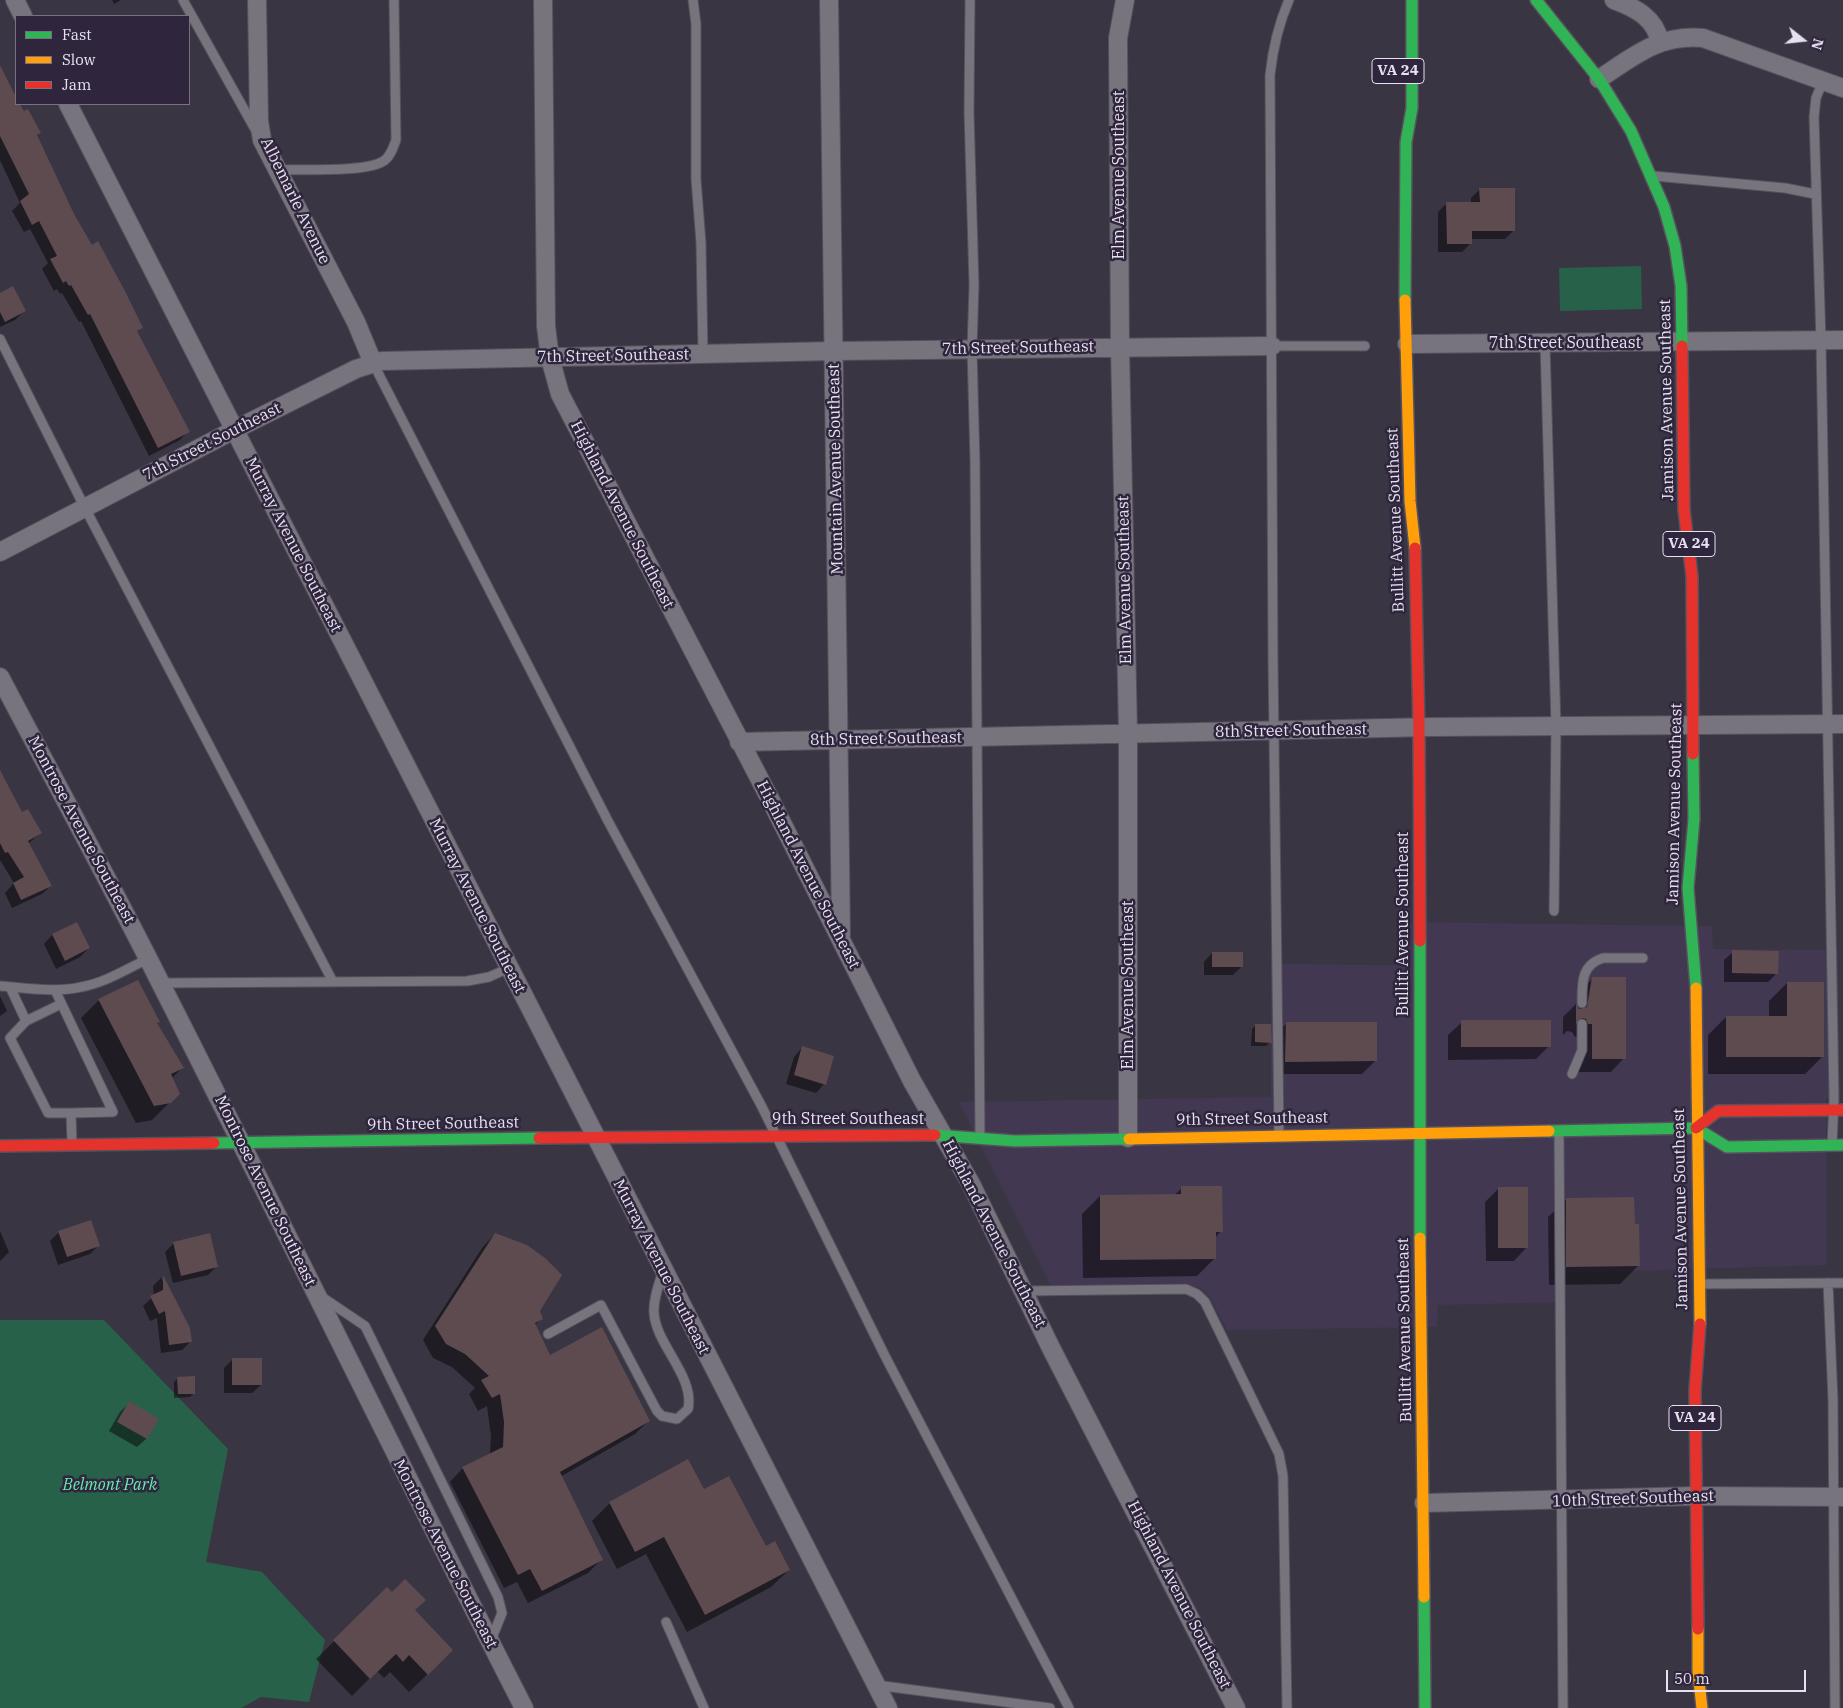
<!DOCTYPE html>
<html>
<head>
<meta charset="utf-8">
<style>
	body { margin:0 }
	#map { position:relative; width:1843px; height:1708px; overflow:hidden; background:#3a3542; font-family:"IBM Plex Serif",serif }
	canvas { display:block }
	.legend { position:absolute; left:15px; top:15px; width:175px; height:90px; box-sizing:border-box; background:#2f263d; border:1px solid #787185; margin:0; padding:6px 9px; list-style:none; font-size:15px; color:#e6e1f0 }
	.legend li { display:flex; align-items:center; gap:10px; height:25px }
	.legend b { width:25px; border:1px solid #787185 }
	.north { position:absolute; left:1778px; top:15px; width:50px; height:50px; -webkit-text-stroke:4px #2f263d; paint-order:stroke; rotate:106deg; font-size:14px; font-weight:700; line-height:20px; text-align:center; color:#e6e1f0 }
	.north::after { content:''; display:block; margin:auto; width:18px; height:22px; background:#e6e1f0; clip-path:polygon(50% 0,100% 100%,50% 72%,0 100%) }
	.scale { position:absolute; left:1666px; top:1670px; width:140px; height:22px; box-sizing:border-box; border:2px solid #e6e1f0; border-top:0; padding-left:6px; font-size:15px; line-height:18px; white-space:nowrap; color:#e6e1f0; -webkit-text-stroke:4px #2f263d; paint-order:stroke }
</style>
</head>
<body>
<div id="map">
<canvas width="1843" height="1708"></canvas>
<ul class="legend">
<li><b style="height:6px;background:#30b455"></b>Fast</li>
<li><b style="height:6px;background:#ff9f0a"></b>Slow</li>
<li><b style="height:6px;background:#e5322d"></b>Jam</li>
</ul>
<div class="north">N</div>
<div class="scale">50 m</div>
</div>
<script>
const ctx = document.querySelector('canvas').getContext('2d');
ctx.lineJoin = 'round';
function fillPath(path, color) { ctx.fillStyle = color; ctx.fill(path, 'evenodd'); }
function strokePath(path, color, width, dash) { ctx.strokeStyle = color; ctx.lineWidth = width; ctx.lineCap = dash ? 'butt' : 'round'; ctx.setLineDash(dash || []); ctx.stroke(path); }
function drawText(font, color, halo, rows, align = 'center') {
  ctx.font = font + ' "IBM Plex Serif",serif'; ctx.lineWidth = 5; ctx.setLineDash([]); ctx.textBaseline = 'middle'; ctx.strokeStyle = halo; ctx.fillStyle = color; for (const [text, x, y, turn = 0] of rows) {
    ctx.save(); ctx.translate(x, y); ctx.rotate((+turn || 0) * Math.PI / 180); ctx.textAlign = isNaN(turn) ? turn : align; if (halo) ctx.strokeText(text, 0, 0); ctx.fillText(text, 0, 0); ctx.restore();
  }
}
const built = new Path2D(`
	M1398,922L1712,926L1713,949L1838,950L1840,1097L1826,1098L1827,1265L1566,1273L1565,1302L1438,1305L1437,1327L1227,1330L1210,1298L1201,1288L1184,1283L1051,1286L959,1102L1271,1097V964L1398,965Z`);
const green = new Path2D(`
	M1641,266L1642,309L1560,311L1559,268Z
	M0,1320H104L228,1449L206,1562L262,1572L325,1640L309,1702L261,1697L241,1708H0Z`);
const shadow = new Path2D(`
	M112,0H121L114,4Z
	M0,66L16,99V104L40,133L36,137L73,215L141,328L136,332L188,431L180,440L149,456L81,321L79,322L62,293L60,294L57,289L54,291L42,269L48,263L30,229L24,232L12,211L20,203L0,160Z
	M1480,189L1514,230L1505,239H1471V243L1462,252H1438V212L1447,203H1471V198Z
	M0,294L24,311L15,320L0,327Z
	M0,772L22,814L40,833L28,844L51,886L42,894L12,908L5,893L14,883L0,860Z
	M76,923L89,948L80,957L56,969L44,944L52,935Z
	M1733,952L1777,973L1768,982H1724V960Z
	M1212,953L1241,967L1233,975H1204V962Z
	M1592,979L1624,1058L1611,1072H1579V1037H1575L1572,1032L1567,1031L1563,1035V1017L1576,1004L1579,998V992Z
	M138,982L158,1022L156,1024L182,1068L172,1078L178,1094L152,1120L136,1123L81,1018L99,1000Z
	M1787,983L1823,1056L1805,1074H1708V1035L1726,1017H1769V1001Z
	M0,996L7,1011L0,1016Z
	M1462,1022L1549,1046L1536,1059L1448,1060V1035Z
	M1286,1024L1375,1061L1362,1074H1273V1037Z
	M1256,1025L1270,1042L1266,1046H1251L1252,1029Z
	M802,1048L824,1084L816,1093L786,1084L794,1057Z
	M1182,1188L1221,1231L1215,1238V1258L1197,1276L1083,1278L1082,1214L1100,1196L1174,1195Z
	M1499,1188L1527,1247L1514,1261H1486L1485,1202Z
	M1566,1200L1634,1225L1638,1266L1620,1284L1549,1285L1548,1217Z
	M0,1231L9,1252L0,1261Z
	M59,1232L98,1246L90,1254L58,1265L50,1241Z
	M495,1234L538,1311L541,1319L535,1325L550,1357L648,1421L635,1434L560,1477L601,1560L588,1573L528,1603L517,1582L504,1588L450,1482L463,1468L490,1454L491,1436L487,1406L478,1411L469,1394L475,1388L452,1367L433,1358L423,1340L482,1248Z
	M174,1243L217,1266L208,1275L173,1283L165,1252Z
	M161,1278L188,1328L190,1342L182,1350L161,1353L157,1318L150,1321L143,1306L154,1296L153,1286Z
	M233,1359L261,1385L252,1393H224V1368Z
	M178,1378L194,1393L190,1397L174,1398V1382Z
	M129,1403L157,1419L146,1439L137,1447L109,1431L120,1412Z
	M704,1491L789,1570L771,1587L687,1632L646,1554L617,1569L592,1521L610,1503Z
	M387,1589L413,1611L434,1668L409,1692L390,1672L384,1678L377,1671L352,1696L316,1659Z`);
const building = new Path2D(`
	M0,65L16,97V104H20L24,111L28,109L41,133L37,135L74,214L92,245L98,241L126,293L143,328L137,331L190,432L158,448L90,314L88,315L71,285L69,286L66,281L63,283L50,259L57,256L39,221L32,225L20,201L29,194L0,136Z
	M1479,188H1515V231H1472V244H1447L1446,202H1480Z
	M13,286L26,311L5,322L0,312V293Z
	M0,770L22,812L28,809L42,833L28,841L52,886L21,900L13,883L24,877L8,852L5,853L0,843Z
	M77,922L90,948L65,961L52,934Z
	M1732,950L1779,951L1778,974L1732,973Z
	M1212,952H1243V967H1212Z
	M1592,977H1626V1059H1592V1024H1588L1586,1019L1582,1018L1576,1024V1003L1579,1009L1587,1007Z
	M138,980L160,1022L157,1023L184,1068L171,1074L180,1094L171,1103L154,1106L98,999Z
	M1787,982H1824V1057H1726V1016H1787Z
	M1461,1020H1551V1047H1461Z
	M1286,1022H1377V1061L1285,1062Z
	M1255,1024H1271L1272,1043L1255,1042Z
	M802,1046L834,1056L826,1085L794,1075Z
	M1181,1186H1222L1223,1232H1216V1259L1100,1260V1195L1181,1194Z
	M1498,1187H1528V1248H1498Z
	M1634,1197L1635,1224H1639L1640,1266L1566,1267V1198Z
	M91,1220L100,1246L67,1257L58,1231Z
	M210,1233L218,1267L181,1276L173,1242Z
	M495,1233L527,1245L545,1258L562,1275L540,1311L543,1319L535,1323L550,1355L602,1327L650,1421L560,1472L603,1560L542,1591L530,1569L518,1575L462,1467L503,1447L504,1422L500,1394L492,1398L481,1380L489,1376L465,1354L446,1344L435,1326Z
	M163,1275L190,1328L192,1342L169,1345L165,1311L159,1314L150,1296L163,1290Z
	M232,1358H262V1385H232Z
	M195,1376V1394H178L177,1377Z
	M129,1401L159,1419L147,1439L117,1422Z
	M688,1459L704,1489L729,1476L766,1546L775,1541L790,1570L705,1615L664,1537L635,1552L609,1502Z
	M405,1579L426,1600L415,1610L453,1650L428,1675L409,1655L403,1662L396,1654L370,1679L333,1640L387,1587L392,1592Z`);
const lane = new Path2D(`
	M183,0L255,129
	M693,0L696,24V179L701,243L703,354
	M970,0L969,112L974,285L972,349L975,462L980,1138
	M1823,81L1816,98L1814,117L1821,341L1834,1099L1832,1145
	M276,170C298,169 370,173 385,160C391,155 393,148 396,140L394,0
	M1654,176L1785,188L1815,194
	M0,339L85,508L332,980
	M1545,343L1556,727L1554,911
	M1272,346H1365
	M373,363L608,821L761,1105L885,1356L1069,1708
	M161,983L467,981L489,977L509,968
	M0,986C27,988 55,993 81,987C105,983 126,969 148,959
	M10,987L26,1021
	M55,990L113,1112L71,1113L72,1144
	M1582,1003C1582,983 1581,965 1603,958H1643
	M61,1004L26,1021L10,1038L48,1113H71
	M1572,1074L1582,1050V1024
	M1559,1132L1563,1708
	M1279,1134L1273,660L1270,75C1273,48 1278,25 1289,0
	M1828,1283L1833,1400L1835,1708
	M1701,1284L1843,1283
	M1024,1291L1186,1289L1197,1294L1205,1302L1279,1454L1283,1476L1287,1708
	M322,1297L365,1326L498,1597L502,1613L490,1643
	M548,1334L601,1305L657,1411L662,1416L677,1419L688,1409C695,1376 656,1345 654,1313C653,1299 659,1284 663,1271
	M666,1622L704,1708
	M876,1685L1050,1708`);
const street = new Path2D(`
	M15,0L23,16
	M257,0L259,121L262,140L356,322L373,363
	M543,0L546,326L550,358L560,394L770,799L912,1081L971,1184L1051,1348L1236,1708
	M829,0L841,934
	M1125,0L1118,38L1120,347L1128,733V1138
	M1614,0C1636,8 1655,18 1660,42
	M1599,79C1634,56 1659,34 1703,38L1843,88
	M68,104L888,1708
	M1407,344L1843,340
	M0,552L234,430L356,369L381,361L834,351L1272,346
	M0,677C54,780 110,882 162,986C284,1226 401,1468 524,1708
	M739,742L1432,727L1843,724
	M1424,1503L1695,1496L1843,1497`);
const fast = new Path2D(`
	M1536,0L1599,79L1631,131L1664,207L1675,246L1681,286L1682,346
	M1405,300L1406,142L1412,108V0
	M1693,754L1694,819L1688,888L1696,988
	M1420,941V1238
	M1549,1131L1696,1128L1727,1147L1843,1145
	M935,1135L1015,1141L1129,1139
	M214,1143L539,1138
	M1424,1597L1425,1708`);
const slow = new Path2D(`
	M1405,300L1410,501L1415,548
	M1696,988L1700,1324
	M1129,1139L1549,1131
	M1420,1238L1424,1597
	M1698,1629V1672L1702,1708`);
const jam = new Path2D(`
	M1682,346L1684,510L1692,576L1693,754
	M1415,548L1419,728L1420,941
	M1696,1128L1718,1111L1843,1110
	M539,1138L935,1135
	M0,1146L214,1143
	M1698,1629L1695,1390L1700,1324`);
const shields = [
	[1398,71,52],
	[1689,544,52],
	[1695,1418,52]
];
const shieldNames = [
	["VA 24",1398,71],
	["VA 24",1689,544],
	["VA 24",1695,1418]
];
const streetNames = [
	["Elm Avenue Southeast",1119,175,-90],
	["Albemarle Avenue",295,201,64],
	["7th Street Southeast",1565,343],
	["7th Street Southeast",1018,348,-1],
	["7th Street Southeast",613,356,-1],
	["Jamison Avenue Southeast",1667,400,-91],
	["7th Street Southeast",212,442,-27],
	["Mountain Avenue Southeast",836,469,-91],
	["Highland Avenue Southeast",622,515,63],
	["Bullitt Avenue Southeast",1396,520,-92],
	["Murray Avenue Southeast",293,545,63],
	["Elm Avenue Southeast",1125,580,-91],
	["8th Street Southeast",1291,731,-1],
	["8th Street Southeast",886,739,-1],
	["Jamison Avenue Southeast",1675,804,-89],
	["Montrose Avenue Southeast",81,830,62],
	["Highland Avenue Southeast",808,875,63],
	["Murray Avenue Southeast",477,906,63],
	["Bullitt Avenue Southeast",1403,924,-90],
	["Elm Avenue Southeast",1128,985,-90],
	["9th Street Southeast",848,1119],
	["9th Street Southeast",1252,1119,-1],
	["9th Street Southeast",443,1124,-1],
	["Montrose Avenue Southeast",265,1191,64],
	["Jamison Avenue Southeast",1681,1209,-91],
	["Highland Avenue Southeast",994,1234,63],
	["Murray Avenue Southeast",661,1267,63],
	["Bullitt Avenue Southeast",1405,1330,-91],
	["10th Street Southeast",1633,1499,-2],
	["Montrose Avenue Southeast",445,1554,63],
	["Highland Avenue Southeast",1179,1595,63]
];
const parkNames = [
	["Belmont Park",110,1485]
];
fillPath(built, '#423852');
fillPath(green, '#286149');
fillPath(shadow, '#0007');
fillPath(building, '#5d4b50');
strokePath(lane, '#56515d', 11);
strokePath(street, '#56515d', 20);
strokePath(fast, '#56515d', 14);
strokePath(slow, '#56515d', 14);
strokePath(jam, '#56515d', 14);
strokePath(lane, '#77747e', 9);
strokePath(street, '#77747e', 18);
strokePath(fast, '#30b455', 11);
strokePath(slow, '#ff9f0a', 11);
strokePath(jam, '#e5322d', 11);
for (const [x, y, w] of shields) { const box = new Path2D(); box.roundRect(x - w / 2, y - 12.5, w, 25, 4); ctx.fillStyle = '#2f263d'; ctx.fill(box); strokePath(box, '#e6e1f0', 1); }
drawText('bold 15px', '#e6e1f0', null, shieldNames);
drawText('16px', '#e6e1f0', '#2f263d', streetNames);
drawText('italic 16px', '#67ecb0', '#2f263d', parkNames);
</script>
</body>
</html>
